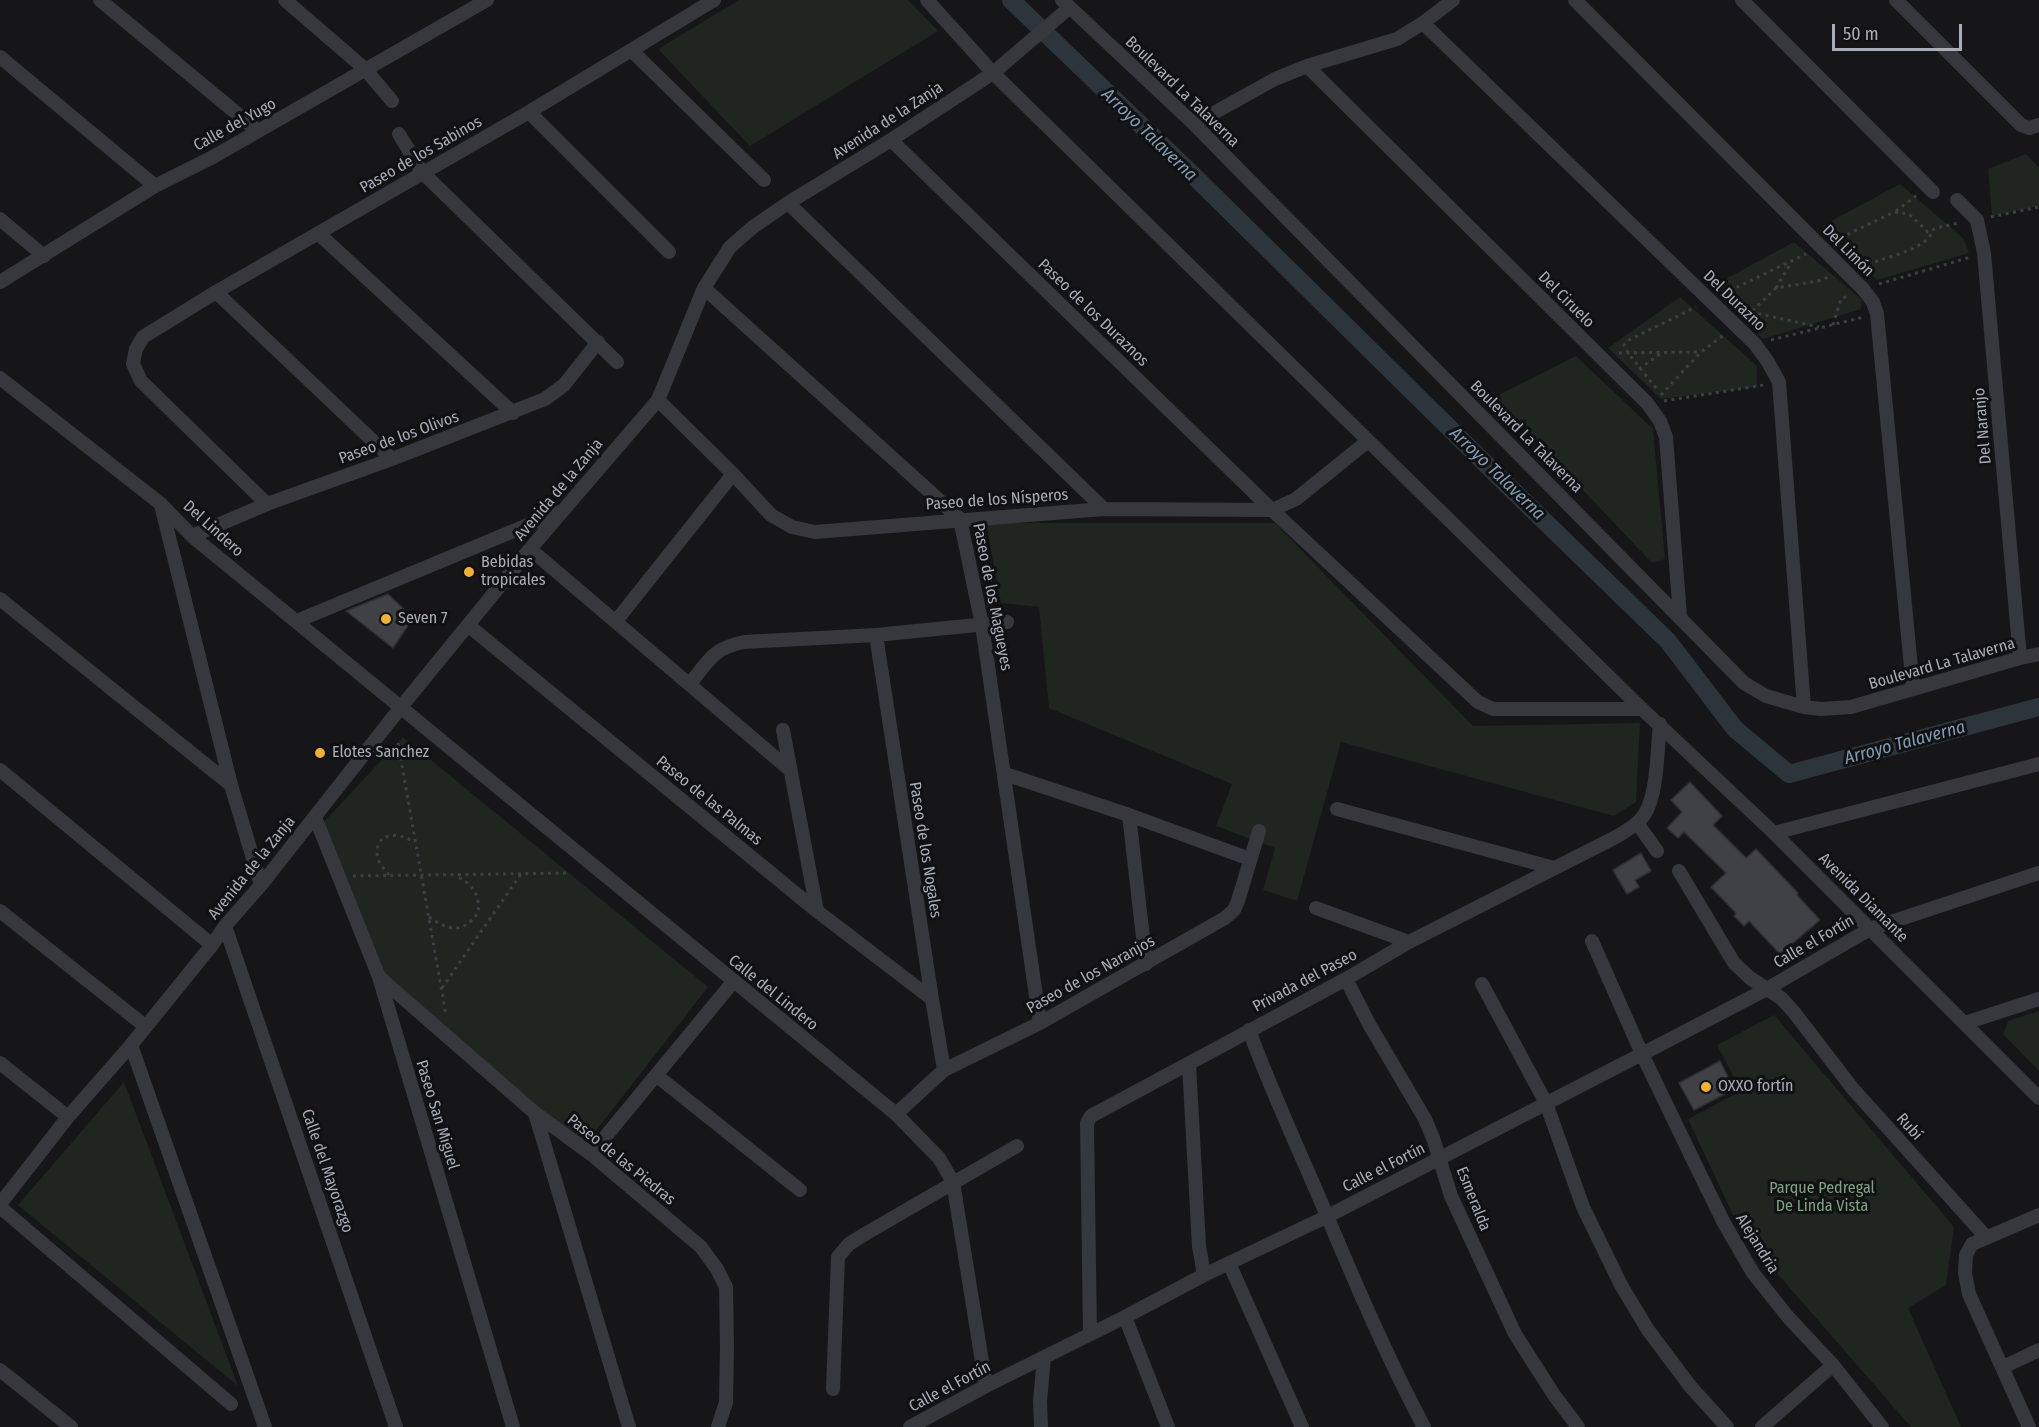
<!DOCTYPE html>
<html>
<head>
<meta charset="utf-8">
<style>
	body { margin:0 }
	#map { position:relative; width:2039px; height:1427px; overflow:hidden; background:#161618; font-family:"Fira Sans Condensed",sans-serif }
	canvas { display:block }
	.scale { position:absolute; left:1832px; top:24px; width:130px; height:27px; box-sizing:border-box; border:3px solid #a8adb8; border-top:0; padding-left:8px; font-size:18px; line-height:21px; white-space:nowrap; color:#a8adb8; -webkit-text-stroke:4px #111113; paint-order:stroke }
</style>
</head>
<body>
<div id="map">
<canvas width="2039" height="1427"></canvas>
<div class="scale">50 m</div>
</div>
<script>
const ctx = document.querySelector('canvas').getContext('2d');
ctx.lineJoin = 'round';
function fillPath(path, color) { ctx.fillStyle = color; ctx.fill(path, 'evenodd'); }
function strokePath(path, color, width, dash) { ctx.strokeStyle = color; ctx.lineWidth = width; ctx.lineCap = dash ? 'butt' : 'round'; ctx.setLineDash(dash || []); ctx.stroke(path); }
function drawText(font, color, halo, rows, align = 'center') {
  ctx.font = font + ' "Fira Sans Condensed",sans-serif'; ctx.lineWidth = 6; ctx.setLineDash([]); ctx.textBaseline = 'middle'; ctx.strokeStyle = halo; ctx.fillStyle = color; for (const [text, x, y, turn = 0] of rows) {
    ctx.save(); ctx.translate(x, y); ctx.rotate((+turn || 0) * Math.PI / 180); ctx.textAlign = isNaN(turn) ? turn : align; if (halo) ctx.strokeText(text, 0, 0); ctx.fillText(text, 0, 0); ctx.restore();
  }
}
const green = new Path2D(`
	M739,0H908L938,31L750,146L658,49Z
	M2026,154L2039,168V206L1992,216L1988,169Z
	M1900,184L1963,238L1969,253L1877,280L1822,226Z
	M1794,242L1862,300L1861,309L1763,339L1711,287Z
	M1680,297L1757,366V387L1661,399L1608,348Z
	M1576,356L1653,429L1665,559L1652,563L1495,397Z
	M986,523H1275L1473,726L1640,723L1636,802L1614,816L1341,742L1297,901L1263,890L1275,848L1216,826L1232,784L1049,708L1039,607L1001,603Z
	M403,737L708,987L584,1146L379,972L322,824Z
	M2039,1011V1071L2003,1034L2008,1021Z
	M1774,1015L1954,1227L1946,1285L1908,1308L1961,1427H1911L1741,1232L1688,1119L1741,1091L1717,1045Z
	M124,1082L238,1386L18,1205Z`);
const canal = new Path2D(`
	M1011,0L1196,178L1502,480L1668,641L1735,729L1789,774L2039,707`);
const building = new Path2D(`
	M388,594L413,618L393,648L346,611Z
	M1690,782L1722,816L1713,825L1746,858L1756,849L1798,893L1797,895L1820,920L1780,954L1749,921L1744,926L1734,916L1736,913L1711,887L1726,873L1684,832L1678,838L1667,828L1682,812L1671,800Z
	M1641,853L1651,871L1635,880L1639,887L1627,894L1613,870Z
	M1720,1061L1734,1089L1694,1110L1679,1083Z`);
const path = new Path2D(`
	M1896,211L1917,195
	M1991,217L2039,207
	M1834,241L1894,212L1909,214L1928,232L1937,228L1958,223
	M1861,266C1878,260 1929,249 1932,231
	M1879,284L1971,257
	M1776,288L1792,261
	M1723,294L1806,254
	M1751,312L1819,327
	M1747,316L1776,288L1818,281L1829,277
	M1833,325L1841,299L1848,296
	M1771,340L1864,317
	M1619,353L1701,352
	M1639,369L1660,354
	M1656,388L1628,353L1624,345L1629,340L1696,307
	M1661,395L1701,352L1725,334
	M1664,401L1764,385
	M398,743L446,1015
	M389,875C384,869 377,862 377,853C376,831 402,832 414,843
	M353,876L570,873
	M429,917C448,930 462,935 478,913C481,895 471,882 455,876
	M442,988L521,874`);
const street = new Path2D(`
	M100,0L258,131
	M285,0L365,69L392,101
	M927,0L993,73L1642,709L1774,833L2039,1098
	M1062,0L1194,124L1744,683L1766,696L1804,707L1821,709L1851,707L2020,658L2039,654
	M1575,0L1863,289L1873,302L1877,314L1913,688
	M1742,0L1933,192
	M1896,0L2021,125L2029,128L2039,125
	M1423,23L1755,344L1768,362L1779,382L1804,707
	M632,51L764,180
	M0,57L155,186
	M1307,66L1647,403L1660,421L1666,437L1680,616
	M529,112L669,252
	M1194,124L1275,79L1307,66L1397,39L1423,23L1453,0
	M399,134L422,172L617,362
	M891,140L1272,510L1478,702L1493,709H1642
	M1957,200L1977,220L1984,253L2020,658
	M788,203L1104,509
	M0,219L44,256
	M319,234L513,413
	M0,282L155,186L213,157L487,0
	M704,288L960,519L982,625L1040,1023
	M216,292L392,459
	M0,378L161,504L192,536L896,1114L939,1158L953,1182L986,1386
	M658,400L733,474L771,515L792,527L815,532L1104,509L1272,510L1296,499L1368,441
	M267,504L141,381L133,364L136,349L143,337L216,292L529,112L714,0
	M161,505L231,785L261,885
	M192,536L267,504L392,459L545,399L564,385L598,342
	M530,549L790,770
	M0,599L231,785
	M297,621L559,512
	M616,621L733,474
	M469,626L817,911L932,999
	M876,635L932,999L944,1070
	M690,684C708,661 713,648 744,642L876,635L1007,622
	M783,730L817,911
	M0,770L212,945
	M1005,774L1129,815L1250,859
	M1337,809L1554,868
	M1129,815L1146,964
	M315,817L379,977L513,1427
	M1637,823L1657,851
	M1774,833L2039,764
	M1679,871L1734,963L1750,978L1781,998L1793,1011L1853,1089L1986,1237
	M1316,908L1409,942
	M0,911L145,1026
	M225,926L396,1427
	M1592,941L1642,1054L1696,1166L1724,1223L1753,1273L1788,1317L1833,1365L1882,1427
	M379,977L535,1113L591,1154L701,1247L717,1269L726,1287L727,1347L726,1402L718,1427
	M1346,979L1369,1024L1425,1119L1433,1138L1451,1196L1515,1334L1554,1395L1578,1427
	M1482,984L1546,1103L1583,1207L1621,1285L1648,1330L1690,1386L1727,1427
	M1965,1023L2039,999
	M1249,1030C1269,1085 1293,1137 1316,1190C1350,1270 1383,1350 1424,1427
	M131,1045L265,1427
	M0,1063L68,1117
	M1189,1064L1199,1246L1204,1275
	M656,1075L800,1190
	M535,1113L629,1427
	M896,1114L944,1070L1040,1023L1225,918L1234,910L1238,901L1259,831
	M591,1154L733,982
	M0,1204L68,1117L131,1045L212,945L225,926L261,885L401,707L530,549L658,400L704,288L730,247L753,227L788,203L891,140L993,73L1069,8
	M0,1207L231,1404
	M1229,1263L1302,1427
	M1125,1317L1168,1427
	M1090,1334L1087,1123L1091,1116L1346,979L1409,942L1614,838C1623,833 1634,827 1641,819C1658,801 1657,750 1660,724
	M2003,1367L2039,1350
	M0,1370L71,1427
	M833,1389L838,1257L849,1244L865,1234L1017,1146
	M910,1427L986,1386L1125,1317L1204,1275L1326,1217L1642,1054L1765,990L1870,929L2039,873
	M1041,1427L1040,1401L1044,1357
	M1762,1427L1833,1365
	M2029,1427L1969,1294L1965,1273L1966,1255L1972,1244L2039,1215`);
const markers = [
	[469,572,6,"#f2b134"],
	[386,619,6,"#f2b134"],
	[320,753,6,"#f2b134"],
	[1706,1087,6,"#f2b134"]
];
const streetNames = [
	["Boulevard La Talaverna",1182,92,44],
	["Avenida de la Zanja",888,121,-33],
	["Calle del Yugo",235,125,-29],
	["Paseo de los Sabinos",421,155,-30],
	["Del Limón",1848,251,45],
	["Del Ciruelo",1566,300,45],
	["Del Durazno",1734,301,44],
	["Paseo de los Duraznos",1093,313,44],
	["Del Naranjo",1983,426,-95],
	["Boulevard La Talaverna",1526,437,45],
	["Paseo de los Olivos",399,438,-20],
	["Avenida de la Zanja",559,490,-50],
	["Paseo de los Nísperos",997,500,-4],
	["Del Lindero",213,529,42],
	["Paseo de los Magueyes",992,597,79],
	["Boulevard La Talaverna",1942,664,-16],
	["Paseo de las Palmas",709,801,39],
	["Paseo de los Nogales",925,850,81],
	["Avenida de la Zanja",252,868,-51],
	["Avenida Diamante",1863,898,45],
	["Calle el Fortín",1814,942,-30],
	["Paseo de los Naranjos",1091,975,-29],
	["Privada del Paseo",1305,981,-28],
	["Calle del Lindero",773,993,39],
	["Paseo San Miguel",437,1115,73],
	["Rubí",1909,1127,48],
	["Paseo de las Piedras",621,1160,39],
	["Calle el Fortín",1384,1168,-27],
	["Calle del Mayorazgo",327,1171,71],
	["Esmeralda",1473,1199,68],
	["Alejandria",1757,1244,58],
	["Calle el Fortín",950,1387,-28]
];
const poiNames = [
	["Bebidas",481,563],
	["tropicales",481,581],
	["Seven 7",398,619],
	["Elotes Sanchez",332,753],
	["OXXO fortín",1718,1087]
];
const parkNames = [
	["Parque Pedregal",1822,1189],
	["De Linda Vista",1822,1207]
];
const waterNames = [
	["Arroyo Talaverna",1149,135,44],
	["Arroyo Talaverna",1497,474,44],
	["Arroyo Talaverna",1905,743,-15]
];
fillPath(green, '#1e261f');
strokePath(canal, '#2c353c', 18);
fillPath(building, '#404145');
strokePath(building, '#303034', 1.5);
strokePath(path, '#3d3f44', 3, [3, 4.5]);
strokePath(street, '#37383d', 14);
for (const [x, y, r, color] of markers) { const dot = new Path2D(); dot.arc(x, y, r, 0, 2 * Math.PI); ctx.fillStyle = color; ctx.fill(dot); strokePath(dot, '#111113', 2); }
drawText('16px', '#a8adb8', '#111113', streetNames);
drawText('16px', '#a8adb8', '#111113', poiNames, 'left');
drawText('16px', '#7fa381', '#111113', parkNames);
drawText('italic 18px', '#7f9bb3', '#111113', waterNames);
</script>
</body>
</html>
